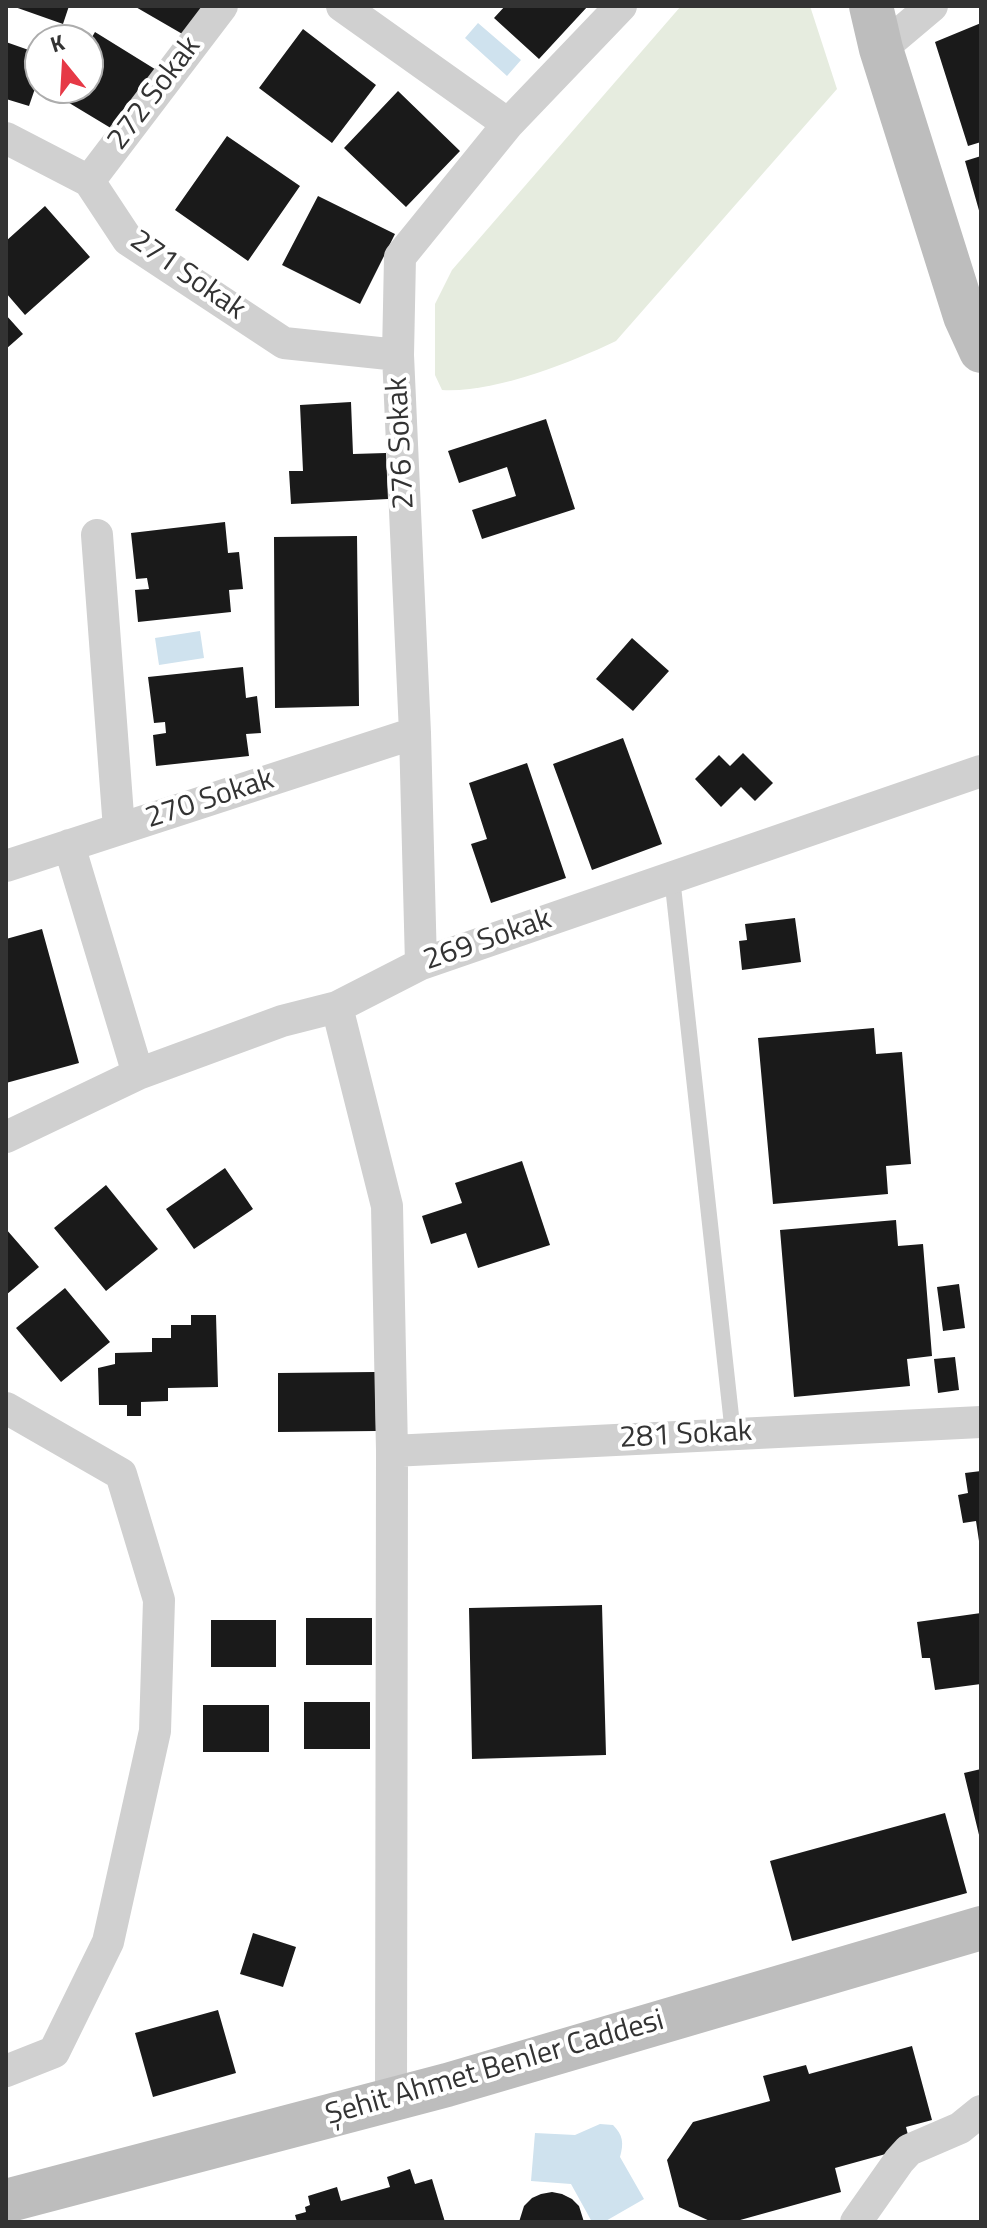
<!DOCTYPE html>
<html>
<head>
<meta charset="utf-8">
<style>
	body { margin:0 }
	#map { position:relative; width:987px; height:2228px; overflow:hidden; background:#fff; font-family:"Titillium Web",sans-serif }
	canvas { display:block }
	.frame { position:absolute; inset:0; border:8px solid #333; pointer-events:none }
	.north { position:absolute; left:24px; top:24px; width:80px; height:80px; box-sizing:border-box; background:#fff; border:2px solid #adadad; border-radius:50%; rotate:342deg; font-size:22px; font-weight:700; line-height:32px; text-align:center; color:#333 }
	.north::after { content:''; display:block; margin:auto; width:28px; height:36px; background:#e63946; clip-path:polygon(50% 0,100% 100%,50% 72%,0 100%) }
</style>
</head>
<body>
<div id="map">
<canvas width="987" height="2228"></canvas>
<div class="frame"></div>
<div class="north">K</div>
</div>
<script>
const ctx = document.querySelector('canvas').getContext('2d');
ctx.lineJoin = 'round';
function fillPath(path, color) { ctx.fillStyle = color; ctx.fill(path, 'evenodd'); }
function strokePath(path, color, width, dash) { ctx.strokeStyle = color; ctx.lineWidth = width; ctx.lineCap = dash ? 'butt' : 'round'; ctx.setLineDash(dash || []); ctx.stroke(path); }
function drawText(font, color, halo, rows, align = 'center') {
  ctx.font = font + ' "Titillium Web",sans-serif'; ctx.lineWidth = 8; ctx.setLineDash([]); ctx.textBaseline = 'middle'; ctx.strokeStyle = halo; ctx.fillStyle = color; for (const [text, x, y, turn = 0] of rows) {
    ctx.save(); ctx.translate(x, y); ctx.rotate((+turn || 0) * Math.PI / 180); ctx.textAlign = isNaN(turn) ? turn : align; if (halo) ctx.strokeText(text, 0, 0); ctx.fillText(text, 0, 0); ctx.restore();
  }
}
const green = new Path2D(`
	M681,6H810L837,89L616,341C570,363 494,393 442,390L435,375V304L452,270Z`);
const water = new Path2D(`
	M478,23L521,60L507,76L465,38Z
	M200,631L204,658L159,665L155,638Z
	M600,2124L613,2125C623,2135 624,2143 620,2157L644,2199L604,2222H592L571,2184L531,2181L535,2133L575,2135Z`);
const building = new Path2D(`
	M12,6H69L63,24Z
	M134,6H210L191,39Z
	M505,6H588L539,59L494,18Z
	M981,23V142L968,146L935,42Z
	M303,29L376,85L332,143L259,88Z
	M95,32L158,71L119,133L56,95L61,88H88V44Z
	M6,42L40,54V74L29,106L6,99Z
	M398,91L460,151L406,207L344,148Z
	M227,136L300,186L248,261L175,210Z
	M981,156V214H980L965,161Z
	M318,196L395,234L360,304L282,265Z
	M45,206L90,257L25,315L6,293V241Z
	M6,315L23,334L6,349Z
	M351,402L353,454L386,453L388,499L291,504L289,471H303L300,405Z
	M546,419L575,509L482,539L472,510L516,496L507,467L459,483L448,451Z
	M225,522L228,553L239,552L243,589L229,590L231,612L138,622L135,590L149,589L147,578L136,579L131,533Z
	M357,536L359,706L275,708L274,537Z
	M632,638L669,671L633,711L596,679Z
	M243,667L246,698L257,696L261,733L246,734L249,756L156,766L153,735L166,733L165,722L154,723L148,677Z
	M623,738L662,844L592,870L553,764Z
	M743,753L773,783L755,801L741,787L721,807L695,779L719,755L730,766Z
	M527,763L566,878L491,903L471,844L487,839L469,783Z
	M795,918L801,962L742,970L739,941L747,940L745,924Z
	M42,929L79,1063L6,1083V939Z
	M874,1028L876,1054L902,1052L911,1164L886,1166L888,1194L773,1204L758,1038Z
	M522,1161L550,1245L478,1268L466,1233L431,1244L422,1216L462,1203L455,1183Z
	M225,1168L253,1209L194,1249L166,1209Z
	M106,1185L158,1249L106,1291L54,1228Z
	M896,1220L898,1246L923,1244L932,1356L907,1359L910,1386L794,1397L780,1230Z
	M6,1229L39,1267L6,1295Z
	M959,1284L965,1328L943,1331L937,1287Z
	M65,1288L110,1342L61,1382L16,1328Z
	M191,1315H216L218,1387L168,1388V1401L141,1402V1416H127V1405H99L98,1368L115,1364V1353L152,1352V1338H171V1325H191Z
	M955,1357L959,1390L938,1393L934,1359Z
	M375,1372L376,1431L278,1432V1373Z
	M981,1471V1541H979L976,1521L963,1523L958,1495L968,1493L965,1473Z
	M602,1605L606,1755L472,1759L469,1608Z
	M981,1613V1684L935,1690L930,1658H922L917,1622Z
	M306,1618H372V1665H306Z
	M211,1620H276V1667H211Z
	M304,1702H370V1749H304Z
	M203,1705H269V1752H203Z
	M981,1769V1839H980L964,1773Z
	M945,1813L967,1893L792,1941L770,1861Z
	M253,1933L296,1947L283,1987L240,1974Z
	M218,2010L236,2073L153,2097L135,2033Z
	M912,2046L932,2120L906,2127L911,2147L835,2168L841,2192L733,2222H712L679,2207L667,2160L693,2122L770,2101L763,2076L806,2065L809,2074Z
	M410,2169L415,2184L432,2179L445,2222H297L295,2215L306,2212L305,2207L310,2205L308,2196L337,2187L341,2201L390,2187L387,2177Z
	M552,2192L562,2194L572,2199L579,2206L584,2222H519L524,2206L532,2198L541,2194Z`);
const lane = new Path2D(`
	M672,877L733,1434`);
const street = new Path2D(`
	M342,6L508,124
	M881,49L932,6
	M6,138L89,181L128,240L284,343L398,355
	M89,181L222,6
	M97,535L119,829
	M69,845L138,1074
	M6,866L415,733
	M421,964L415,733L398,355L400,257L508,124L621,6
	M337,1007L387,1206L392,1451L391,2100
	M6,1137L138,1074L282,1021L337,1007L421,964L981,771
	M6,1408L121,1474L159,1600L155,1731L108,1942L54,2052L6,2071
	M392,1451L981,1422
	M856,2222L899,2161L909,2150L960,2128L981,2111`);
const secondary = new Path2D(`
	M871,6L881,49L965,316L981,351
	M6,2201L447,2085L981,1928`);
const streetNames = [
	["272 Sokak",155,94,-53],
	["271 Sokak",187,276,35],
	["276 Sokak",402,443,-93],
	["270 Sokak",210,800,-18],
	["269 Sokak",488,941,-19],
	["281 Sokak",686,1436,-3],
	["Şehit Ahmet Benler Caddesi",495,2069,-16]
];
fillPath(green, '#e6ecdf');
fillPath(water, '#cfe2ee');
fillPath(building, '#1a1a1a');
strokePath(lane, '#d0d0d0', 16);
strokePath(street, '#d0d0d0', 32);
strokePath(secondary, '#bdbdbd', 44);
drawText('30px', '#333', '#fff', streetNames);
</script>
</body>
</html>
